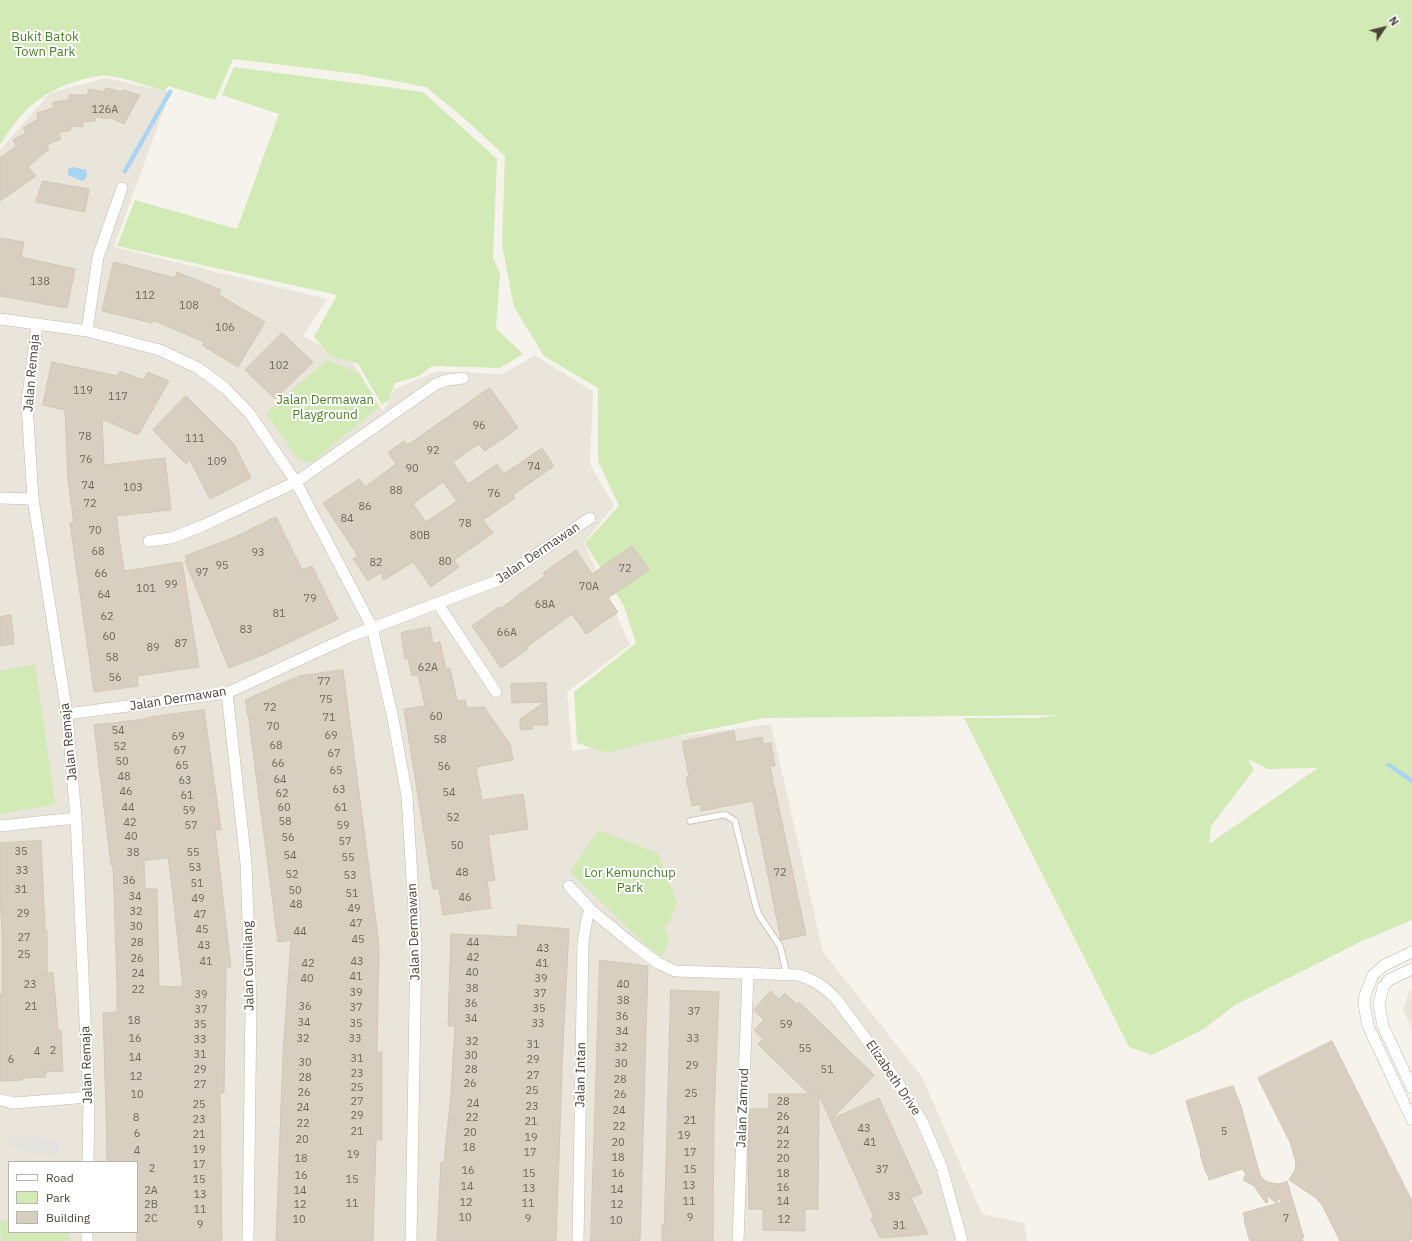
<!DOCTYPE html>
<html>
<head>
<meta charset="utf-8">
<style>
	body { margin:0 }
	#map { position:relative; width:1412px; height:1241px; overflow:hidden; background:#f6f3ec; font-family:"IBM Plex Sans",sans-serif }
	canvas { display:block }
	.legend { position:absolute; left:8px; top:1161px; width:130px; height:72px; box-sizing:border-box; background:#fff; border:1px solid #b7b4b0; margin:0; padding:5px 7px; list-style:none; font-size:12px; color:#4b4439 }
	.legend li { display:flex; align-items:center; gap:8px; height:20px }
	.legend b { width:20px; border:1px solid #b7b4b0 }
	.north { position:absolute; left:1364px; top:8px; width:40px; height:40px; -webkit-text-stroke:3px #fff; paint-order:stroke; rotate:55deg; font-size:11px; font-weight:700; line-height:16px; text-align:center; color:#4b4439 }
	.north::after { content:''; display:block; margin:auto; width:14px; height:18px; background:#4b4439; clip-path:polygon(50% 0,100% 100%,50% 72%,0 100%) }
</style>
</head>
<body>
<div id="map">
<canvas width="1412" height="1241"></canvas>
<ul class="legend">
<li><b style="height:5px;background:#fff"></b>Road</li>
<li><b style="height:11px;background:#d2eab5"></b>Park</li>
<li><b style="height:11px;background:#d8cfc1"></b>Building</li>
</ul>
<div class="north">N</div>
</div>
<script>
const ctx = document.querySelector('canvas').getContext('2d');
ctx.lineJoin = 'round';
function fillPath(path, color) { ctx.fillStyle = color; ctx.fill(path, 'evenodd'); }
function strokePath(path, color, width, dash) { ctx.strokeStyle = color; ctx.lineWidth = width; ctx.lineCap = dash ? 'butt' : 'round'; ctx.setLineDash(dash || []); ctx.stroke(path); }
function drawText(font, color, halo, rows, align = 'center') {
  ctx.font = font + ' "IBM Plex Sans",sans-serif'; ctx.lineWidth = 4; ctx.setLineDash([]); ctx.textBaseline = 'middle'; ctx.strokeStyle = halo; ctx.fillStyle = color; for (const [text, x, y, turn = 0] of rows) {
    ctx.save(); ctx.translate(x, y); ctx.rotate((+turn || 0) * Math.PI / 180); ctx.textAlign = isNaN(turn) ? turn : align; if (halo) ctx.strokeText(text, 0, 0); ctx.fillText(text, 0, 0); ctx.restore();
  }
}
const residential = new Path2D(`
	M105,78L170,92L114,247L327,299L303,336L354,364L383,411L395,389L437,371L503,374L535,355L593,392L590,464L614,506L584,543L630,645L567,692L572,751L771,724L823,952L922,1077L982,1214L1024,1223L1027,1241H0V150L50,93ZM9,1162H137V1232H9Z
	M1412,990V1029L1403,1010L1409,991Z`);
const green = new Path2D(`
	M0,0H1412V920L1362,941L1235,1005L1204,1029L1152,1055L1129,1047L964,718H1037L1061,715L764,718L644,743L607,753L577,743L574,692L636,643L624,606L585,543L619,506L598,461V388L544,356L514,307L502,245L505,156L465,119L426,87L358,74L233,59L215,100L168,86L165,91C146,86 127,78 108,76C98,75 87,78 78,81C39,93 21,111 0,145ZM1248,759L1268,769L1318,768L1209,844L1211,826L1254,770Z
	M234,67L423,92L497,159L493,258L500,273L496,328L523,354L500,368L432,366L419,376L395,383L389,400L382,405L358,364L331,356L314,337L337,295L117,246L135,200L237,229L279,114L222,95Z
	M327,360L359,373L379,407L311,463L299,460L266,413Z
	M35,664L55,804L0,814V671Z
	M598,830L658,853L677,903L669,922L664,927L669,941L662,957L646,945L570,872Z
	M9,1220V1232H69V1241H1L0,1221Z`);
const parking = new Path2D(`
	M10,1137L58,1140L60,1156L20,1151L9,1145Z`);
const water = new Path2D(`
	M73,167L86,170C88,175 87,178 82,181L68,175V169Z`);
const stream = new Path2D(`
	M125,171L170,92
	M1389,765L1412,781`);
const building = new Path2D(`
	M106,88L122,92L123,90L140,95L124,124L109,117L108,119L96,117L95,121L83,122V127L70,126L71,130L58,133L61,139L47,145L49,149L28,167L36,176L0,201V158L16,146L13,140L26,133L23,128L38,119L37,113L53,108V102L69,100V95H87L89,89L104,92Z
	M43,181L89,189L85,212L36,202Z
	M0,238L24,242L21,257L75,269L67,308L0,296Z
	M114,262L175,278L177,272L221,290L219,295L265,322L238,367L202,345L204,342L153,320L152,323L102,311Z
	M282,333L313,362L275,399L245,370Z
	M52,362L118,376L120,371L143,380L148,372L169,381L138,435L102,419L104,465L165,458L171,510L116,516L124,571L182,562L199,667L137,676L138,686L94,692L70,523H74L68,480L65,410L43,405Z
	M490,388L518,428L485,451L479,444L453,462L468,484L497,464L504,474L542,448L554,466L513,495L515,498L483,520L493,533L454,560L459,567L431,587L413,562L384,580L380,573L368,581L353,559L358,556L323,503L359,479L365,487L396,464L388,452L404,441L407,445ZM443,482L457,501L426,522L413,504Z
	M186,396L234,444L251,478L210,499L190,460L186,464L153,430Z
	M276,517L302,570L312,566L338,619L267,653L229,668L185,561H187L185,556L235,537Z
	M632,546L649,570L608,598L618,612L586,634L572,614L527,647L528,649L501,668L472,626L499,607L500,609L523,592L545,576L543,573L576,550L592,574Z
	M11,615L14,644L0,646V617Z
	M430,627L433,644L440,642L446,669L450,668L457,701L465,700L467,708L484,707L510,744L513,760L476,767L482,800L523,794L528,829L488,835L495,880L487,881L491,908L443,915L439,889H433L404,709L425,706L418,675L412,676L408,658L405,659L401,633Z
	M343,670L379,945L377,1052H382V1140H376L373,1241H276L283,1053L291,940L278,942L249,721L245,700L299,676Z
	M546,683L548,725H533V729L520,730V719L545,702L512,703L511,684Z
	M204,710L221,830H215L231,967H226L224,1093H220L222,1241H137V1162H107L106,1109L103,1013L117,1012V983L113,865H111L94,725L146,719V718ZM168,858L172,886L183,987L159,986L157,889H145L144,861Z
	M734,731L736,742L762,737L763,744L771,743L775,766H770L806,935L781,940L753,801L701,811L700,804L692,806L686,777L689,776L682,742Z
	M41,841L45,930H47V973L53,972L58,1031L61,1030L63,1071L45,1072L46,1077L22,1078V1080L0,1081V994L2,996V930L0,897V843Z
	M518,925L569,929L563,1044L556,1241H437L441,1162H444L451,1094L455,1026H448L451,934L517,937Z
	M600,960L648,966L640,1241H591Z
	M671,990L719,992L714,1115L713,1241H662V1225H664Z
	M771,991L779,999L785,993L796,1004L799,1002L874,1075L832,1119L879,1098L922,1193L911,1198L928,1234L880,1238L871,1219L874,1217L819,1095L818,1209H805V1231L763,1230V1209H749L748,1148L750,1109H769V1094H809L758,1044L763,1039L754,1030L764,1020L754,1010Z
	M1332,1041L1412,1201V1239L1408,1241H1340L1322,1205L1316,1198L1289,1180L1295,1170L1296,1163L1290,1142L1258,1078Z
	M1233,1086L1241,1106L1260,1175L1265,1181L1272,1183L1279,1184L1287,1181L1304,1238H1302L1303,1241H1250L1244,1221L1245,1220L1243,1213L1282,1202L1279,1199L1276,1203L1266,1195L1268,1202L1266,1203L1254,1186L1243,1180L1246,1174L1242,1169L1209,1180L1207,1173H1206L1200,1154L1201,1153L1186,1101Z`);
const service = new Path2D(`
	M690,821L722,815H726L735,821L756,907L759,915L780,946L787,975`);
const minor = new Path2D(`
	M0,319L87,331L160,350L198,368L225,388L250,414L296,482L372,627L393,719L407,796L416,944L411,1241
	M37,324L27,403L30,452L33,499L67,714L76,818L86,1042L89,1097L88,1162
	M87,331L98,257L122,188
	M0,498L33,499
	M149,541L171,538L202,526L296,482L436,384L447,380L463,378
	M438,604L496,692
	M227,693L246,863L251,1005L248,1241
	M67,714L227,693L351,636L499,580L590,518
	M0,826L76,818
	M569,886L591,910L631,943L658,963L675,971L799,975C816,981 825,987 837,1000L895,1078L922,1121L942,1168L962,1241
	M1412,952L1383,966L1373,975L1365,995L1364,1004L1368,1026L1412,1120
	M1412,969L1389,980L1383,987L1379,1005L1383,1026L1412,1088
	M0,1100L14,1103L89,1097
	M87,1241V1232
	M578,1241L583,943L587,918L591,910
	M738,1241L748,974`);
const numberNames = [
	["126A",105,110],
	["138",40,282],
	["112",145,296],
	["108",189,306],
	["106",225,328],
	["102",279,366],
	["119",83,391],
	["117",118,397],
	["96",479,426],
	["78",85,437],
	["111",195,439],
	["92",433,451],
	["76",86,460],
	["109",217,462],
	["74",534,467],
	["90",412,469],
	["74",88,486],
	["103",133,488],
	["88",396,491],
	["76",494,494],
	["72",90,504],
	["86",365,507],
	["84",347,519],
	["78",465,524],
	["70",95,531],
	["80B",420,536],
	["68",98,552],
	["93",258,553],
	["80",445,562],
	["82",376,563],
	["95",222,566],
	["72",625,569],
	["97",202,573],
	["66",101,574],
	["99",171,585],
	["70A",589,587],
	["101",146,589],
	["64",104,595],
	["79",310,599],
	["68A",545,605],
	["81",279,614],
	["62",107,617],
	["83",246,630],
	["66A",507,633],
	["60",109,637],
	["87",181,644],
	["89",153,648],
	["58",112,658],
	["62A",428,668],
	["56",115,678],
	["77",324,682],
	["75",326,700],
	["72",270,708],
	["60",436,717],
	["71",329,718],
	["70",273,727],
	["54",118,731],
	["69",331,736],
	["69",178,737],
	["58",440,740],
	["68",276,746],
	["52",120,747],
	["67",180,751],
	["67",334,754],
	["50",122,762],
	["66",278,764],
	["65",182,766],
	["56",444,767],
	["65",336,771],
	["48",124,777],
	["64",280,780],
	["63",185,781],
	["63",339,790],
	["46",126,792],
	["54",449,793],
	["62",282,794],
	["61",187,796],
	["44",128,808],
	["60",284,808],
	["61",341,808],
	["59",189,811],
	["52",453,818],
	["58",285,822],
	["42",130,823],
	["57",191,826],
	["59",343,826],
	["40",131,837],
	["56",288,838],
	["57",345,842],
	["50",457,846],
	["35",21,852],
	["38",133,853],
	["55",193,853],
	["54",290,856],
	["55",348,858],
	["53",195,868],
	["33",22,871],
	["48",462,873],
	["72",780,873],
	["52",292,875],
	["53",350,876],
	["36",129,881],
	["51",197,884],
	["31",21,890],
	["50",295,891],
	["51",352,894],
	["34",135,897],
	["46",465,898],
	["49",198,899],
	["48",296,905],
	["49",354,909],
	["32",136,912],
	["29",23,914],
	["47",200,915],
	["47",356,924],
	["30",136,927],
	["45",202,930],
	["44",300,932],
	["27",24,938],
	["45",358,940],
	["28",137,943],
	["44",473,943],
	["43",204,946],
	["43",543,949],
	["25",24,955],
	["42",473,958],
	["26",137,959],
	["41",206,962],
	["43",357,962],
	["42",308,964],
	["41",542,964],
	["40",472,973],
	["24",138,974],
	["41",356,977],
	["40",307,979],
	["39",541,979],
	["23",30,985],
	["40",623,985],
	["38",472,989],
	["22",138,990],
	["39",356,993],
	["37",540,994],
	["39",201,995],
	["38",623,1001],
	["36",471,1004],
	["21",31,1007],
	["36",305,1007],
	["37",356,1008],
	["35",539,1009],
	["37",201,1010],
	["37",694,1012],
	["36",622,1017],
	["34",471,1019],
	["18",134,1021],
	["34",304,1023],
	["35",356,1024],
	["33",538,1024],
	["35",200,1025],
	["59",786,1025],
	["34",622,1032],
	["16",135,1039],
	["32",303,1039],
	["33",355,1039],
	["33",693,1039],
	["33",200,1040],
	["32",472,1042],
	["31",533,1045],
	["32",621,1048],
	["55",805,1049],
	["2",53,1051],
	["4",37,1052],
	["31",200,1055],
	["30",471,1056],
	["14",135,1058],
	["31",357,1059],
	["6",11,1060],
	["29",533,1060],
	["30",305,1063],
	["30",621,1064],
	["29",692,1066],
	["29",200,1070],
	["28",471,1070],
	["51",827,1070],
	["23",357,1074],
	["27",533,1076],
	["12",136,1077],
	["28",305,1078],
	["28",620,1080],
	["26",470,1084],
	["27",200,1085],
	["25",357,1088],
	["25",532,1091],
	["26",304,1093],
	["25",691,1094],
	["10",137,1095],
	["26",620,1095],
	["27",357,1102],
	["28",783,1102],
	["24",473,1104],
	["25",199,1105],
	["23",532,1107],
	["24",303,1108],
	["24",619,1111],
	["29",357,1116],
	["26",783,1117],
	["8",136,1118],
	["22",472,1118],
	["23",199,1120],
	["21",690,1121],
	["21",531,1122],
	["22",303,1124],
	["22",619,1127],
	["43",864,1129],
	["24",783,1131],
	["21",357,1132],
	["5",1224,1132],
	["20",470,1133],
	["6",137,1134],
	["21",199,1135],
	["19",684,1136],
	["19",531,1138],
	["20",302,1140],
	["20",618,1143],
	["41",870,1143],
	["22",783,1145],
	["18",469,1148],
	["19",199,1150],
	["4",137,1151],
	["17",530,1153],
	["17",690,1153],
	["19",353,1155],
	["18",618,1158],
	["18",301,1159],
	["20",783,1159],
	["17",199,1165],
	["2",152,1169],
	["15",690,1170],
	["37",882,1170],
	["16",468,1171],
	["15",529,1174],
	["16",618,1174],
	["18",783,1174],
	["16",301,1176],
	["15",199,1180],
	["15",352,1180],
	["13",689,1186],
	["14",467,1187],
	["16",783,1188],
	["13",529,1189],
	["14",617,1190],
	["2A",151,1191],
	["14",300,1191],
	["13",200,1195],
	["33",894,1197],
	["11",689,1202],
	["14",783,1202],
	["12",466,1203],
	["11",352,1204],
	["11",528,1204],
	["2B",151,1205],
	["12",300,1205],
	["12",617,1205],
	["11",200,1210],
	["10",465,1218],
	["9",690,1218],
	["2C",151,1219],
	["9",528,1219],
	["7",1286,1219],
	["10",299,1220],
	["12",784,1220],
	["10",616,1221],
	["9",200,1225],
	["31",899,1226]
];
const parkNames = [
	["Bukit Batok",45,37],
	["Town Park",45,52],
	["Jalan Dermawan",325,400],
	["Playground",325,415],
	["Lor Kemunchup",630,873],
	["Park",630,888]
];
const streetNames = [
	["Jalan Remaja",32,373,-85],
	["Jalan Dermawan",538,553,-34],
	["Jalan Dermawan",178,699,-9],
	["Jalan Remaja",69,742,-96],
	["Jalan Dermawan",414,932,-92],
	["Jalan Gumilang",249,966,-91],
	["Jalan Remaja",87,1065,-92],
	["Jalan Intan",581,1075,-89],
	["Elizabeth Drive",893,1078,56],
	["Jalan Zamrud",743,1108,-88]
];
fillPath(residential, '#eae5da');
fillPath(green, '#d2eab5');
fillPath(parking, '#e5e3e0');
fillPath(water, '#a9d4f2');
strokePath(stream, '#a9d4f2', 4.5);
fillPath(building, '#d8cfc1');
strokePath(building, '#d3c7b4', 1);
strokePath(service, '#c2bbae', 7);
strokePath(minor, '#c2bbae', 12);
strokePath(service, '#fff', 5.5);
strokePath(minor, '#fff', 11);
drawText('11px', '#6e675b', null, numberNames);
drawText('13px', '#4a7f2a', '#fff', parkNames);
drawText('13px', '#4b4439', '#fff', streetNames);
</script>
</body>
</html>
